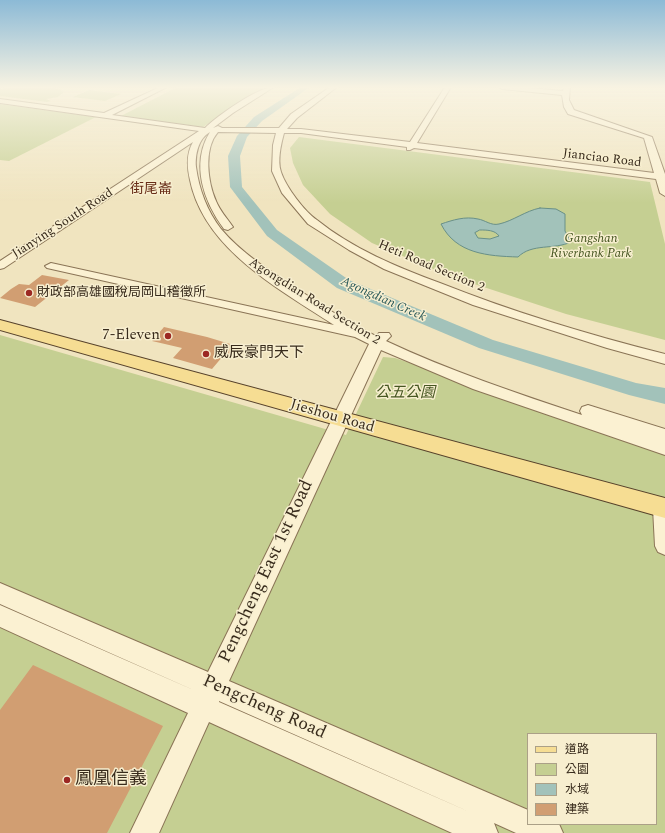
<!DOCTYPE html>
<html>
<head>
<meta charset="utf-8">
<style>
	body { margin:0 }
	#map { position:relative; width:665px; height:833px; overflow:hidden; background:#f0e4bf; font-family:Spectral,"Noto Sans TC",serif }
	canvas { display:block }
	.legend { position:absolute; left:527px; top:733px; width:130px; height:92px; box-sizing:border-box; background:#f7eecf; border:1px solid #aba087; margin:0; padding:5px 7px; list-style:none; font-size:12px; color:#382b1c }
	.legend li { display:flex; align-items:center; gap:8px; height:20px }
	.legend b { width:20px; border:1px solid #aba087 }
</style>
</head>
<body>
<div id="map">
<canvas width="665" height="833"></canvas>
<ul class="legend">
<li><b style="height:5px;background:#f6dd93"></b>道路</li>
<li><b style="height:11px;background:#c5cf92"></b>公園</li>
<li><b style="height:11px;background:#a2c2ba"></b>水域</li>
<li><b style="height:11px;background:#d19e72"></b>建築</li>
</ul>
</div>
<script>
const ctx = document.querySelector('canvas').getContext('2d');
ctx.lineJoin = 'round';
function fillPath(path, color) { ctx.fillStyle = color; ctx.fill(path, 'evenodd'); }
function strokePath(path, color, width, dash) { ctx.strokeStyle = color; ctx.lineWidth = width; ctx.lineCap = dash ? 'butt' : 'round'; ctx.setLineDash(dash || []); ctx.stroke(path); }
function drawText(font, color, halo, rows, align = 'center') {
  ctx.font = font + ' Spectral,"Noto Sans TC",serif'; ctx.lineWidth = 3; ctx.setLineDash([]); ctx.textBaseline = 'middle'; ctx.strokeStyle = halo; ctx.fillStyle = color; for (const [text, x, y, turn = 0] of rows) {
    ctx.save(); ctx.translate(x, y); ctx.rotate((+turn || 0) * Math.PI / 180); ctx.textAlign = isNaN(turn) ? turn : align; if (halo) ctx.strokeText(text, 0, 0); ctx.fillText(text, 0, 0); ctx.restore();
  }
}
const green = new Path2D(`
	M7,87C19,87 56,84 64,92L58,97L46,99L51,101L47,102L0,96V89Z
	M177,87H265L203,127L121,116Z
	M89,90L121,94L105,101L73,97Z
	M0,104L96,117L9,161L0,160Z
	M299,137L650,182L665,244V340L566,314L450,276L372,243L330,214L303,185L293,163L290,148Z
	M0,335L346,435L383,357L395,358L665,448V833H0ZM528,734H656V824H528Z`);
const water = new Path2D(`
	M540,208L556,209L565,214V231L571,242C554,250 532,243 518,257C488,256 456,254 441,224C453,220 465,216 478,219C485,220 491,226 499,224C513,221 525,211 540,208ZM480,230C487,230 495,230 499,236L490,239L478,238L475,233Z`);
const river = new Path2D(`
	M301,87H310L262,121L247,137L240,156L242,187L277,230L349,280L493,340L636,383L665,388V404L629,395L479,348L337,288L267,236L230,187L228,156L237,136L254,117Z`);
const building = new Path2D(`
	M42,275L69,280L35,307L0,298L11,289L19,284L29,285Z
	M164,327L207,337L240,347L231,358L223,356L212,369L173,358L182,348L152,341Z
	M33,665L163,726L107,833H0V710Z`);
const minor = new Path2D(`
	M160,87H167L112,115L205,128C217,116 258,87 274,87L233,113L213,128L218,126L222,128H279L291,114L330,87H337L297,118L287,129H301L410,142L445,87H451L417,143L654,173L644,138L568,114L564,107L562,95L502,89L499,87H518L563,91L564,87H570L569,100L574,110L652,137L665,174V196L660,193L656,179L414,148L410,150H407V147L301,133H284C281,144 277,161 281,172C286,187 304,211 317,220C353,249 397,267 440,283C513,312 589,335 665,354V364L607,348L473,305L384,269L349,250L308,224L282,193L272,171L273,145L276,133L218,132C203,149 208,183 216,201C220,211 227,218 233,227L228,230L224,229C204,202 190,164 210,132C198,139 195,155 196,167C199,189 207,211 221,229C243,255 274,274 302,292C326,308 350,324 376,336L379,333H389L391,336L386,341C450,371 516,393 582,415L580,411L582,407L588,405L665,429V441L599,420L665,441V455L473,389L381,350L229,681L528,810V824H559L563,833H516L494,823L498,833H452L209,722L159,833H130L188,713L0,627V605L198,692L0,604V583L208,672L369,344L355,337L47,268L45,266L51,263L334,325C279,289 204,249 190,180C187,167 186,154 193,142L4,268L0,269V261L199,131L0,103V99L104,113ZM219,701L472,813L219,702Z
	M662,500L665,501V555L658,552L655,546L653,508L655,502Z`);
const major = new Path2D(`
	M0,320L665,498V518L0,330Z`);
const markers = [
	[29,293,4,"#9c2823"],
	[168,336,4,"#9c2823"],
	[206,354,4,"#9c2823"],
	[67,780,4,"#9c2823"]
];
const farStreetnames = [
	["Jianciao Road",602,159,7],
	["Jianying South Road",63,224,-33],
	["Heti Road Section 2",431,267,23],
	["Agongdian Road Section 2",314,302,32]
];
const farParknames = [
	["Gangshan",591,239],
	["Riverbank Park",591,254]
];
const farPoinames = [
	["財政部高雄國稅局岡山稽徵所",37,293]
];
const farWaternames = [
	["Agongdian Creek",383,300,24]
];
const farQuarternames = [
	["街尾崙",151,190]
];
const poiNames = [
	["7-Eleven",160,336],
	["威辰豪門天下",214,354,"left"]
];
const parkNames = [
	["公五公園",405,394]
];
const streetNames = [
	["Jieshou Road",332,417,16]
];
const nearStreetnames = [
	["Pengcheng East 1st Road",267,572,-65],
	["Pengcheng Road",264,708,24]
];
const nearPoinames = [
	["鳳凰信義",75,780]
];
fillPath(green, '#c5cf92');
fillPath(water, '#a2c2ba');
strokePath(water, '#699088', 1);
fillPath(river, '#a2c2ba');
fillPath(building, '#d19e72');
strokePath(minor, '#8a7456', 2);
strokePath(major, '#57422b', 2);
fillPath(minor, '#fbf1d2');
fillPath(major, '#f6dd93');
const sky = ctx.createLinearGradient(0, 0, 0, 203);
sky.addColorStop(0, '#8cbad6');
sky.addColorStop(0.43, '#f8f3e2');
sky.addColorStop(1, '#f8f3e200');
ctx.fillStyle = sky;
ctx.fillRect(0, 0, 665, 203);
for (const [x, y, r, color] of markers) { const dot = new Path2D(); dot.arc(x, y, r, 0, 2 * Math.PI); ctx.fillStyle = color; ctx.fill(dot); strokePath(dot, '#f7eecf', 1.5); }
drawText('13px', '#382b1c', '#f7eecf', farStreetnames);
drawText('italic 13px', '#465621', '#f7eecf', farParknames);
drawText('13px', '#382b1c', '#f7eecf', farPoinames, 'left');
drawText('italic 13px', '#2a5959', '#f7eecf', farWaternames);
drawText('14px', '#682d18', '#f7eecf', farQuarternames);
drawText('15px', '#382b1c', '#f7eecf', poiNames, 'right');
drawText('italic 15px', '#465621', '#f7eecf', parkNames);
drawText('15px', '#382b1c', '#f7eecf', streetNames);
drawText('18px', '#382b1c', '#f7eecf', nearStreetnames);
drawText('18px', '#382b1c', '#f7eecf', nearPoinames, 'left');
</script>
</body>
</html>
